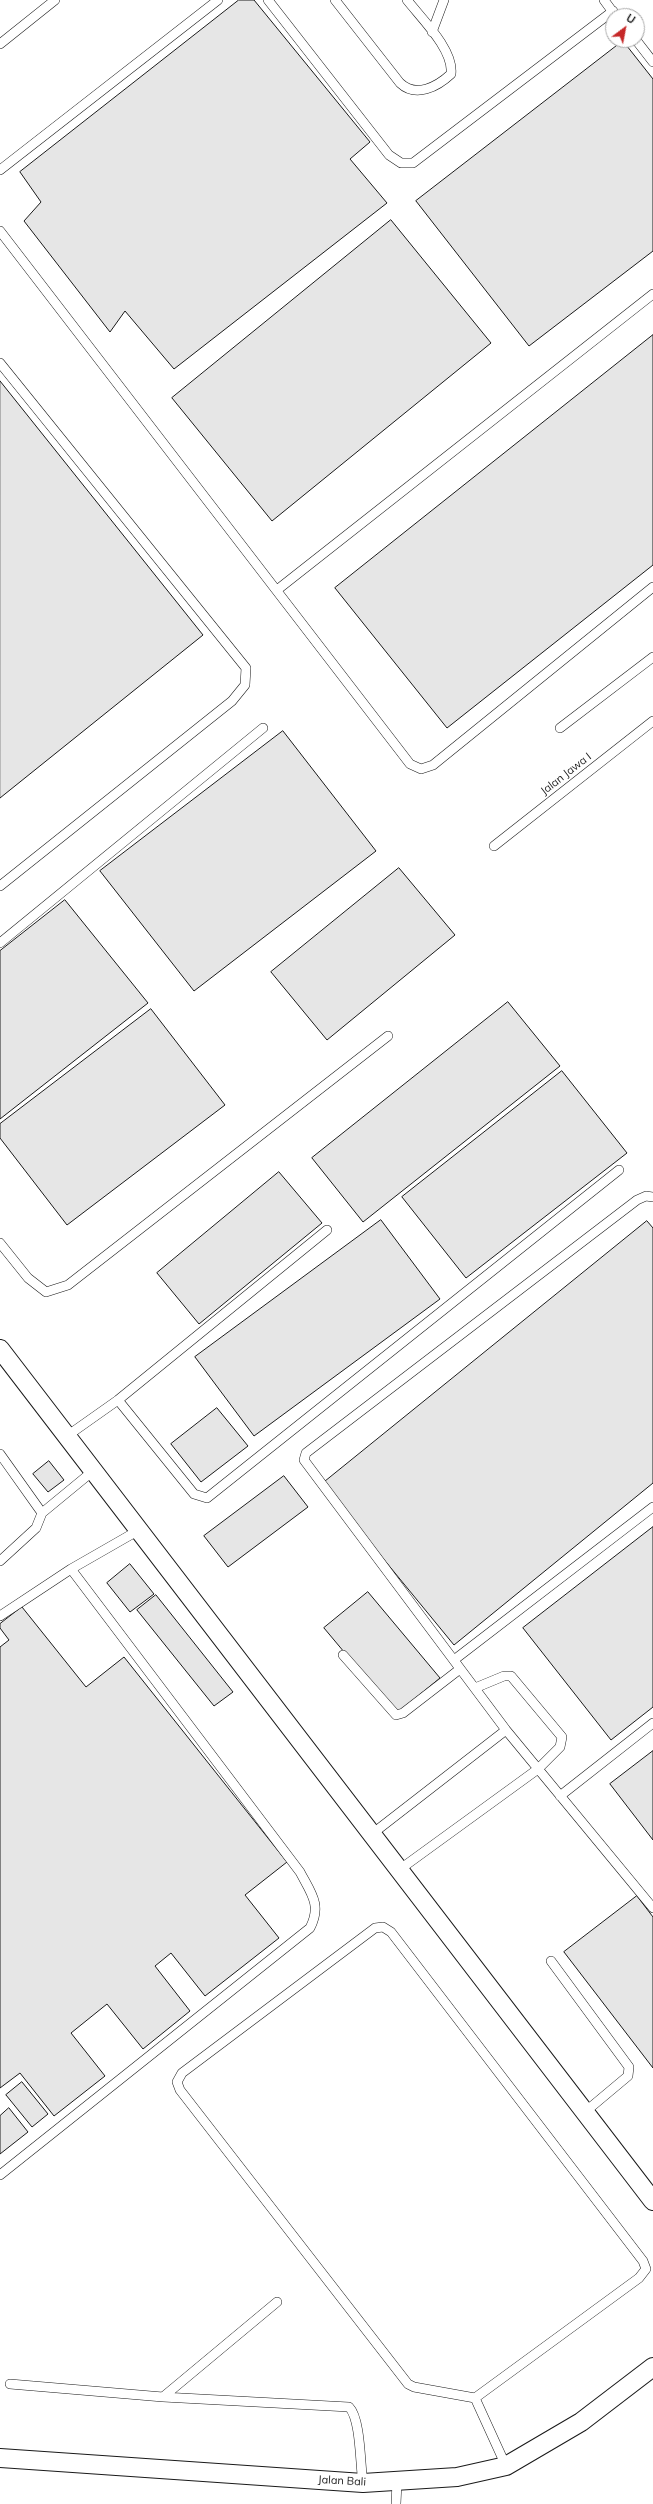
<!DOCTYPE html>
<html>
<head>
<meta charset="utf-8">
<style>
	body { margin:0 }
	#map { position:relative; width:653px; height:2504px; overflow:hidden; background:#fff; font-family:Mulish,sans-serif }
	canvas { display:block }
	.north { position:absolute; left:605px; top:8px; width:40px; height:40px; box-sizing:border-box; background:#fff; border:1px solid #a3a3a3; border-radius:50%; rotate:32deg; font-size:11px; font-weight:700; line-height:16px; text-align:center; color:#1a1a1a }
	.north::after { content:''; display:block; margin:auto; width:14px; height:18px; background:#c62828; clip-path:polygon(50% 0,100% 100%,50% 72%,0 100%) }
</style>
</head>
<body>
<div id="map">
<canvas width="653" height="2504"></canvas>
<div class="north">U</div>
</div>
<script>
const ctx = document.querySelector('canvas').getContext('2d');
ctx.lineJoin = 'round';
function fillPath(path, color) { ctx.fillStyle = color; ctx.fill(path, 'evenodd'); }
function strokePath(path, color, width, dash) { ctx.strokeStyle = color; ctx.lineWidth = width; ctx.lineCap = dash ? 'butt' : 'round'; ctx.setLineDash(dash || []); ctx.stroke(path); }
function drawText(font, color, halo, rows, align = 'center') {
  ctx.font = font + ' Mulish,sans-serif'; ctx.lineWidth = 3; ctx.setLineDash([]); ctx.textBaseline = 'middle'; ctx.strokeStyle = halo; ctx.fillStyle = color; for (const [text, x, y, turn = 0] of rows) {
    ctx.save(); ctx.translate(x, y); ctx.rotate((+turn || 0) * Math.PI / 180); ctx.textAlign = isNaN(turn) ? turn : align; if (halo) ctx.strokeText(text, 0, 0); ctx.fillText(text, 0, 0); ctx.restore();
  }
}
const building = new Path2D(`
	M239,0H254L370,142L350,159L387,203L174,369L125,311L110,332L24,221L41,202L20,172Z
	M623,41L653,79V251L529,346L416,201Z
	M391,220L491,343L272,521L172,398Z
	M653,335V565L447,728L335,588Z
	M0,381L203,635L0,798Z
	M283,731L376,851L194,991L100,871Z
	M399,868L455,935L327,1040L271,972Z
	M65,900L148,1003L0,1119V951Z
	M508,1002L560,1066L363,1222L312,1158Z
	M151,1009L225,1105L67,1225L0,1138V1124Z
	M562,1071L627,1153L466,1278L402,1197Z
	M279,1172L322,1223L199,1324L157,1273Z
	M381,1220L440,1299L254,1436L195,1357Z
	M647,1221L653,1228V1483L454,1645L322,1484Z
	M217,1408L248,1446L201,1482L171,1444Z
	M49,1461L64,1480L48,1492L33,1474Z
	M284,1476L308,1507L228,1567L204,1536Z
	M653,1527V1707L611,1740L523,1628Z
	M130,1564L154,1594L130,1612L107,1583Z
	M368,1592L440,1678L396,1714L324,1628Z
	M156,1595L233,1692L214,1706L137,1610Z
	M22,1607L86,1687L124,1657L287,1862L245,1895L279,1938L205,1996L171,1953L155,1966L190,2011L143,2049L107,2004L71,2033L105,2076L54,2116L20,2073L0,2088V1647L9,1640L0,1628V1624Z
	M653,1751V1840L610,1784Z
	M637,1896L653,1917V2068L564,1952Z
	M22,2082L48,2114L32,2127L6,2095Z
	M9,2108L28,2132L0,2154V2116Z`);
const service = new Path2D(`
	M268,0L389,155L401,163H413L613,11
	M335,0L400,83C416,98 437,87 451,74C454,50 422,19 407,0
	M604,0L615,15
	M432,32L444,0
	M636,40L653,62
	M0,44L55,0
	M0,170L218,0
	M0,231L410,764L421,769L433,765L653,587
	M0,363L246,668L245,685L232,701L0,886
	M277,590L653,294
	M560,728L653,657
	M494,846L653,721
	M0,943L263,728
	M653,1197L646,1196L637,1200L306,1453L304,1460L506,1730L653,1908
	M0,1243L28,1278L46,1292L68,1285L388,1036
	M118,1400L194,1494L207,1498L619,1170
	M67,1436L118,1400L327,1230
	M0,1454L42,1513
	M0,1561L36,1528L42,1513L93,1471
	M0,1616L71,1569L139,1530
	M343,1655L396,1715L403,1713L460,1669
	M454,1660L653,1507
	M560,1796L653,1723
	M372,1834L506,1730
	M399,1870L538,1769L560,1747L562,1737L511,1676H504L475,1688
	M383,1927L391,1932L643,2261L646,2269L639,2278L475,2398L414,2387L408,2384L180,2090L177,2082L182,2073L375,1928Z
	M551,1961L629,2067L628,2076L585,2112
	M0,2175L310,1928C322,1905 311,1893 300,1872L71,1569
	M10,2384L163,2397L349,2407C361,2419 360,2465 363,2483
	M163,2397L277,2302
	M475,2398L506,2466
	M396,2504L397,2482`);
const minor = new Path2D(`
	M0,1349L653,2201
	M0,2458L363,2483L457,2477L506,2466L581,2422L653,2367`);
const streetNames = [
	["Jalan Jawa I",566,774,-38],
	["Jalan Bali",342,2481,3]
];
fillPath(building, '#e6e6e6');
strokePath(building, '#1a1a1a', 1);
strokePath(service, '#1a1a1a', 10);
strokePath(minor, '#1a1a1a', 20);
strokePath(service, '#fff', 9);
strokePath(minor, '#fff', 18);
drawText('11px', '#1a1a1a', '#fff', streetNames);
</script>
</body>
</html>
